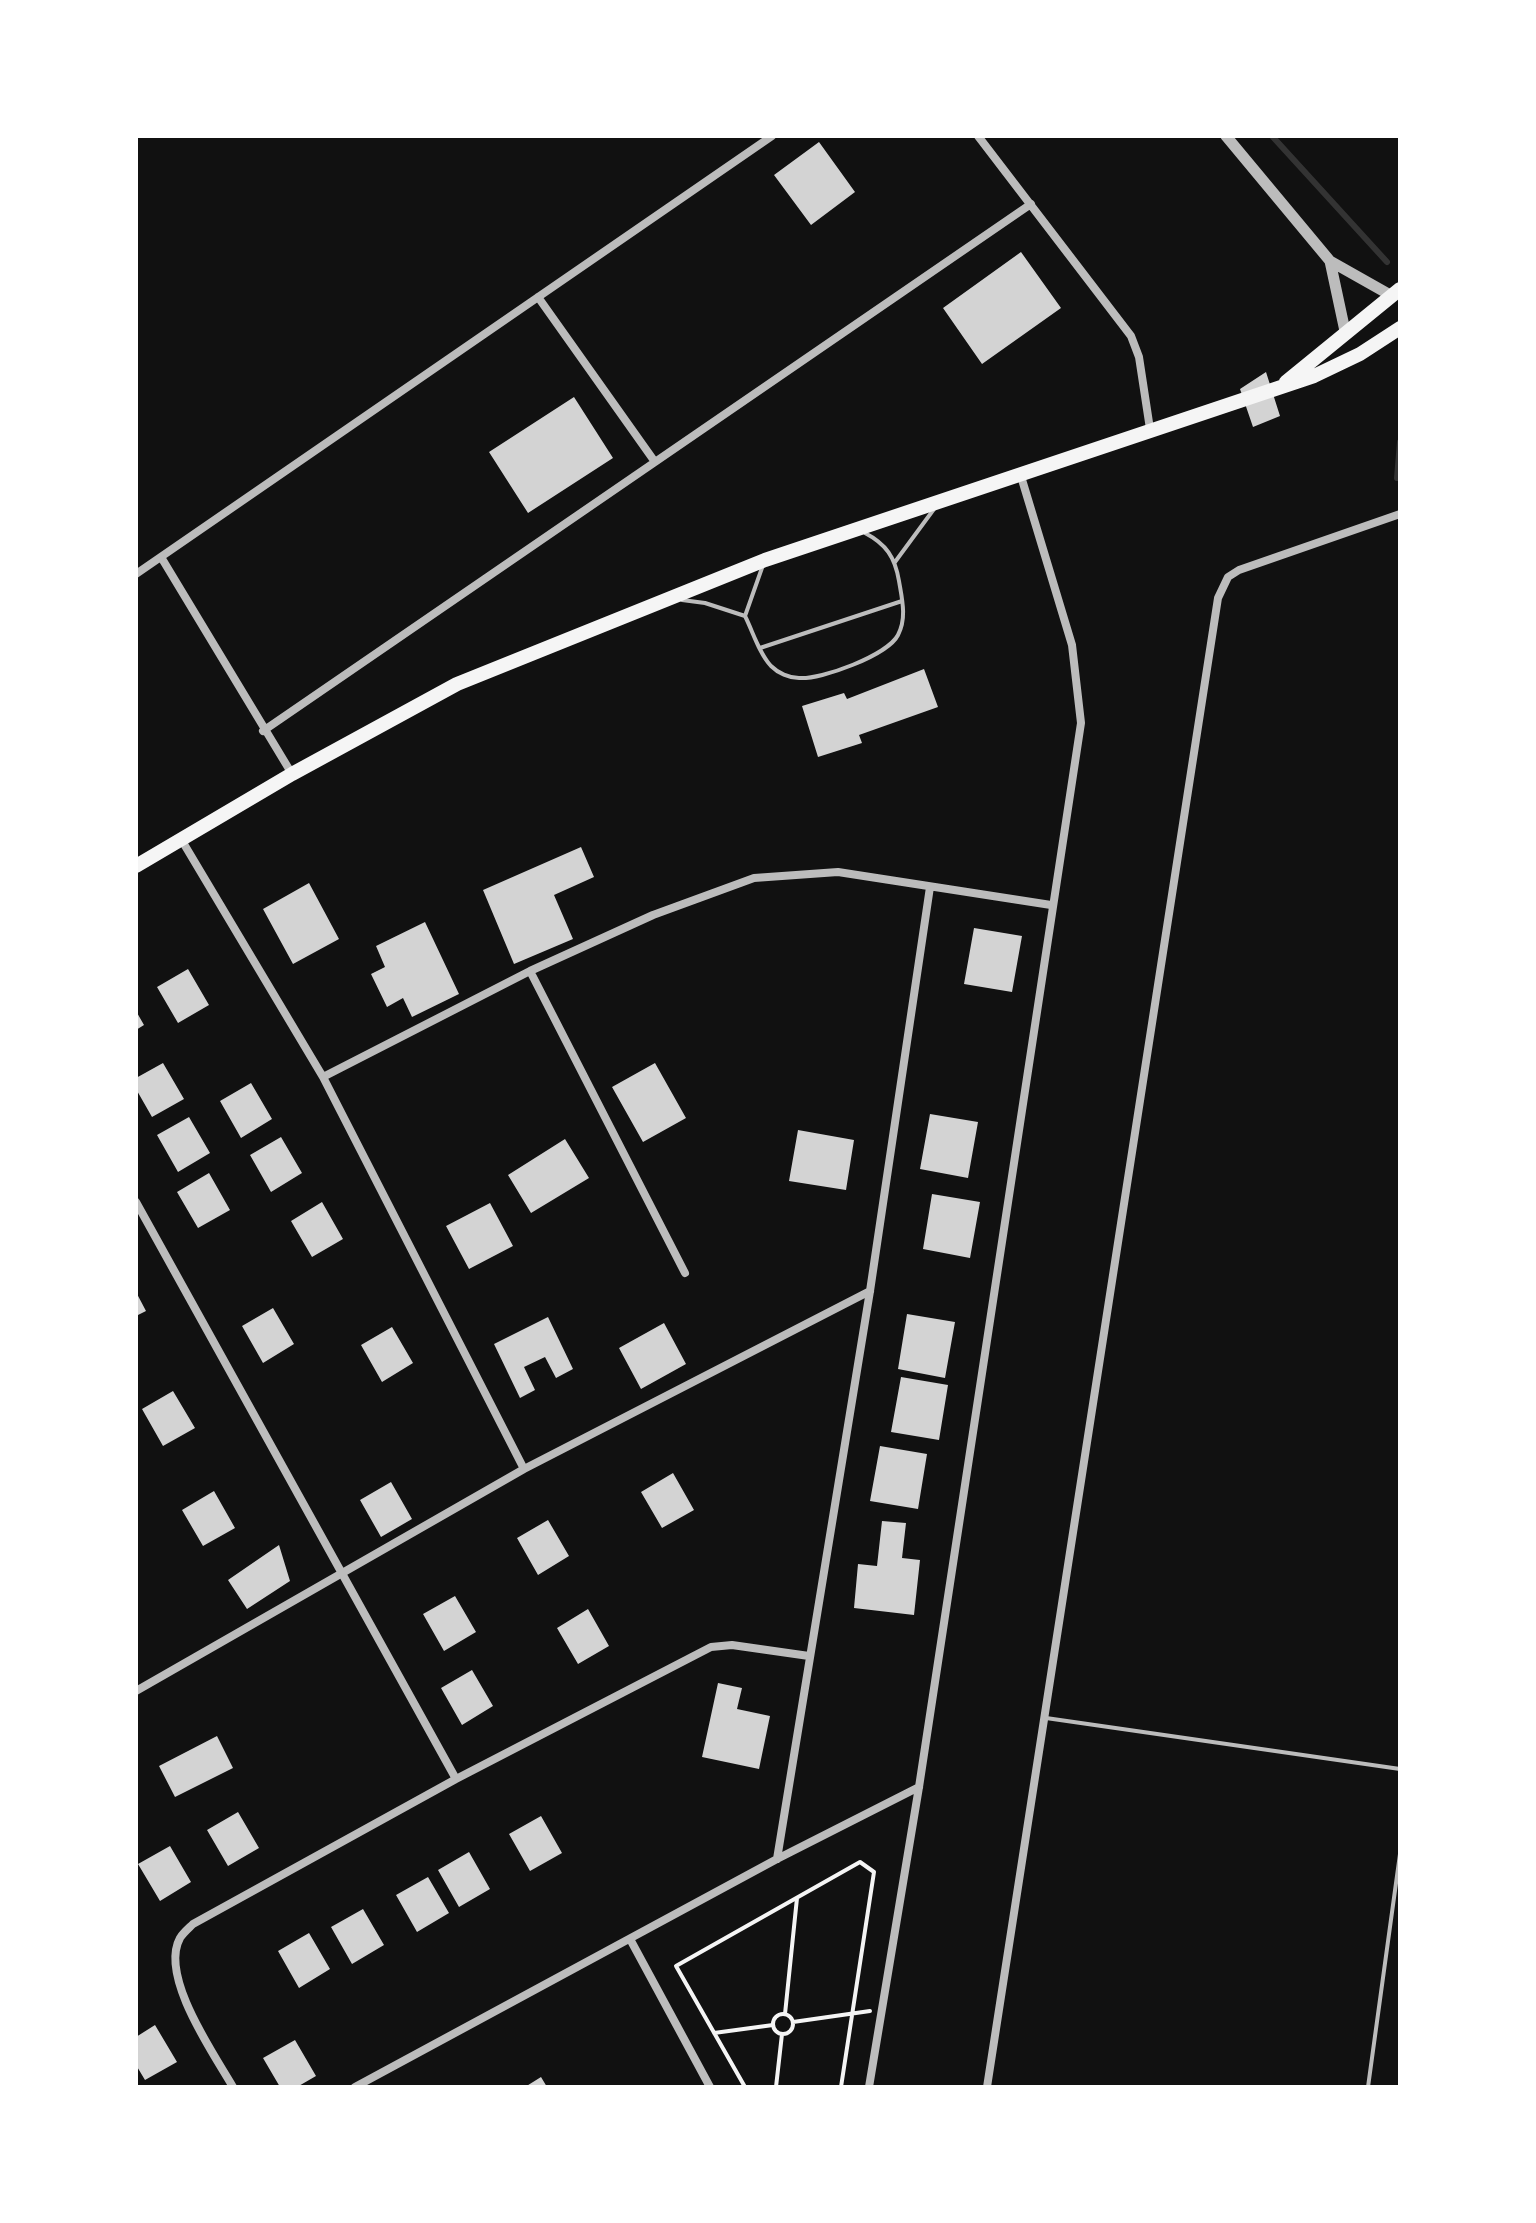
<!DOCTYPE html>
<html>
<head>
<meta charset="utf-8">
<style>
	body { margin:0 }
	#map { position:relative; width:1536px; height:2223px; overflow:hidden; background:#111; font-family:"Noto Serif",serif }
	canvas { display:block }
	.frame { position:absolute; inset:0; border:138px solid #fff; pointer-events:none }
</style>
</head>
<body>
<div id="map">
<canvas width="1536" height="2223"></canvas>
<div class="frame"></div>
</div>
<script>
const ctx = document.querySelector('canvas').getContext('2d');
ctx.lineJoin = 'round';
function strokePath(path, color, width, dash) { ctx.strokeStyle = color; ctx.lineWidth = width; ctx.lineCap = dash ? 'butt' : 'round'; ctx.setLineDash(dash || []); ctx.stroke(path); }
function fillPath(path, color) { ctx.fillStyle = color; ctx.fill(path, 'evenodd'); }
const stream = new Path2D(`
	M1272,136L1387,262
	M1397,478L1400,442`);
const building = new Path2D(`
	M819,142L855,192L811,225L774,175Z
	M1021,252L1061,308L982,364L943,308Z
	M1266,372L1280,416L1253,427L1240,389Z
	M574,397L613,458L528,513L489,452Z
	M924,669L938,707L859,735L862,743L818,757L802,706L844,693L847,699Z
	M581,847L594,877L554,895L573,939L514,964L483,890Z
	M309,883L339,939L293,964L263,909Z
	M425,922L459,994L412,1017L403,998L387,1007L371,974L385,967L376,946Z
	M974,928L1022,936L1012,992L964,984Z
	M188,969L209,1005L178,1023L157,987Z
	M136,1011L144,1025L136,1030Z
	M163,1063L184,1099L152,1117L136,1089V1078Z
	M655,1063L686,1118L643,1142L612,1087Z
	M251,1083L272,1119L241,1138L220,1101Z
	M930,1114L978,1122L968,1178L920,1169Z
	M189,1117L210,1153L178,1172L157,1135Z
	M798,1130L854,1140L846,1190L789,1181Z
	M281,1137L302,1173L271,1192L250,1155Z
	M565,1139L589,1178L531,1213L508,1175Z
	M209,1173L230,1210L198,1228L177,1192Z
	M932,1194L980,1202L970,1258L923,1249Z
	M322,1202L343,1239L312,1257L291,1221Z
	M490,1203L513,1246L469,1269L446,1226Z
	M136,1292L146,1311L136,1316Z
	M273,1308L294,1344L263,1363L242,1326Z
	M907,1314L955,1322L945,1378L898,1369Z
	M548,1317L573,1369L556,1378L545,1357L524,1367L535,1390L520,1398L494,1344Z
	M664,1323L686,1364L641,1389L619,1348Z
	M392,1327L413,1363L382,1382L361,1345Z
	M901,1377L948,1385L939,1440L891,1432Z
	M173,1391L195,1428L163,1446L142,1409Z
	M880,1446L927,1454L918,1509L870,1501Z
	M673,1473L694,1510L662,1528L641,1492Z
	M391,1482L412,1519L381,1537L360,1500Z
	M214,1491L235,1528L203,1546L182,1510Z
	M548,1520L569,1556L538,1575L517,1538Z
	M882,1521L906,1523L902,1558L920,1560L914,1615L854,1608L858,1564L877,1566Z
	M279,1545L290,1581L247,1609L228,1580Z
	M455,1596L476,1632L444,1651L423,1614Z
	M588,1609L609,1646L578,1664L557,1628Z
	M472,1670L493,1706L462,1725L441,1688Z
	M718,1683L742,1688L737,1709L770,1716L759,1769L702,1757Z
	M217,1736L233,1768L175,1797L159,1766Z
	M238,1812L259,1848L228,1866L207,1830Z
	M541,1816L562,1853L530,1871L509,1834Z
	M170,1846L191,1882L160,1901L138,1864Z
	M469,1852L490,1889L459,1907L438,1870Z
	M428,1877L449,1913L417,1932L396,1895Z
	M363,1909L384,1945L352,1964L331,1927Z
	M309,1933L330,1969L299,1988L278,1951Z
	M155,2025L177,2062L145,2080L136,2065V2037Z
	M295,2040L316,2076L297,2087H280L263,2058Z
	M541,2077L547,2087H525Z`);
const path = new Path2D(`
	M785,2014L797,1898
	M773 2024a10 10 0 1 1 20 0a10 10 0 1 1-20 0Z
	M793,2022L870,2011
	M714,2033L773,2025
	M745,2087L676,1966L860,1862L874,1872L841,2087
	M776,2087L782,2034`);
const service = new Path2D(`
	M895,562L934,509
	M763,565L745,616C753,632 759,653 771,666C778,673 789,678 799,678C821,680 888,655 898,635C907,618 902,599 899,581C895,557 886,544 865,533
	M682,600L705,603L745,616
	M760,648L902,601
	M1046,1718L1400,1769
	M1368,2087L1400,1854`);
const minor = new Path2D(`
	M978,136L1131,336L1139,357L1150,429
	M538,297L655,462
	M161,557L292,774
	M136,574L772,136
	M263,731L1031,204
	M181,839L323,1077L524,1469
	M530,971L685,1273
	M323,1077L530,971L653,915L754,878L838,872L1051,905
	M136,1202L456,1779
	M136,1691L524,1469L870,1291
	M777,1859L870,1291L930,887
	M630,1939L710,2087
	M233,2087C214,2054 159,1976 180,1938C183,1933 189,1928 193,1924L456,1779L711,1647L732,1645L809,1656
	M355,2087L777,1859L919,1787
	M869,2087L919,1787L1081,723L1072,645L1020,473
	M987,2087L1218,598L1228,577L1239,570L1400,514`);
const tertiary = new Path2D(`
	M1226,136L1330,261L1392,296
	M1330,261L1345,331`);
const primary = new Path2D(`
	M1286,382L1400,289
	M136,866L292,774L457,684L765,560L1314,376L1360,354L1400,328`);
strokePath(stream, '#333', 6);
fillPath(building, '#d3d3d3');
strokePath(path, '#f5f5f5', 4);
strokePath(service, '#bcbcbc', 4);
strokePath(minor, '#bcbcbc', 8);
strokePath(tertiary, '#bcbcbc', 11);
strokePath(primary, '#f5f5f5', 14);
</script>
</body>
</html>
